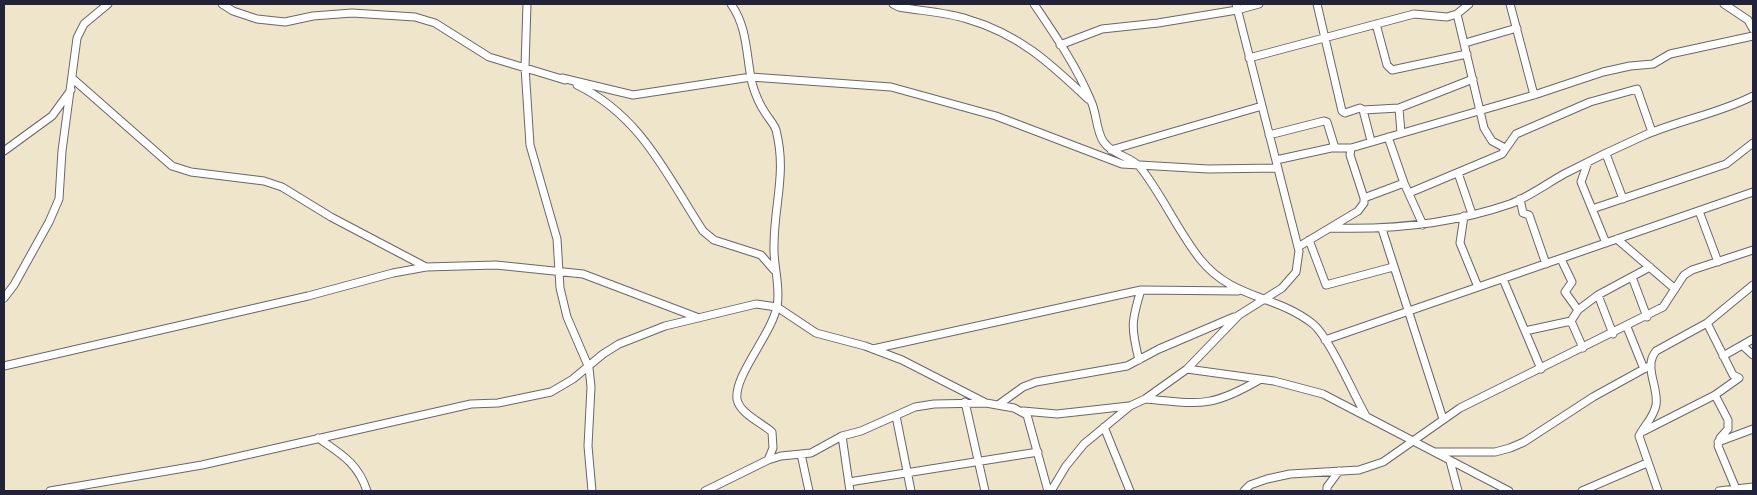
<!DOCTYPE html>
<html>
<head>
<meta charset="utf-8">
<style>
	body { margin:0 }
	#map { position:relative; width:1757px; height:495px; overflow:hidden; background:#efe5ca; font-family:"Libre Caslon Text",serif }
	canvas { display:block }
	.frame { position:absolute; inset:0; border:5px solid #22223b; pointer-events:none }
</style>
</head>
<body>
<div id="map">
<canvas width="1757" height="495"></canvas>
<div class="frame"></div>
</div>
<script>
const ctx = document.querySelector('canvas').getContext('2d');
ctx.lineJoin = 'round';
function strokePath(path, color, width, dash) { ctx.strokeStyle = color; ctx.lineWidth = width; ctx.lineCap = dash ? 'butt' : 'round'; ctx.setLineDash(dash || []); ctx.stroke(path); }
const minor = new Path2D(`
	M222,4L233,11L257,19L285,22L313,16L352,13L415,17L435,23L489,57L565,80
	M527,4L525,67L530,145L557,239L560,288L567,317L589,368L591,387L588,446L592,491
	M731,4C748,28 746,56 752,83C755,94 759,104 766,114C769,119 774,124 776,130C787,173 774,204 774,246C773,265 781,287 777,306C772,334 734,375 737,399C739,413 762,423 772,432L773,448L768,460
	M893,4L899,7C921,11 946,12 967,19C1019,34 1050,63 1088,99
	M1034,4C1055,35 1077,67 1091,101C1097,114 1096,130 1103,141C1112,155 1130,156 1140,167C1163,196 1177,230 1200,259C1233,300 1275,294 1313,324C1329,337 1354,395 1366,416
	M1317,4L1342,111L1345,113L1360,108L1363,110L1399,108L1473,79
	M1510,4L1534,95
	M1724,4L1748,20L1753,29
	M1457,14L1484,128L1492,141L1505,148
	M1376,24L1387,65L1392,70L1467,54
	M1465,43L1517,28
	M1060,45L1102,29L1158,23L1237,10L1259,4
	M1249,58L1414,14L1447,17L1457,14L1469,4
	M562,78L633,95L751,77L891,87L996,116L1122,164L1208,169L1278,168
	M73,79L172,166L191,172L264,181L282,187L331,217L426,267
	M577,85C641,116 666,174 703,231L714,240L761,255L774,270
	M1399,108L1401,133
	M1363,110L1371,141
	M1269,135L1324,121L1327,122L1335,148
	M1388,137L1404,183L1423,225
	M1111,150L1262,106
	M4,151L52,116L71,90
	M1606,154L1623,199
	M1276,160L1331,148H1351
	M1588,162L1581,182L1606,243
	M1458,173L1472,214
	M1409,193L1502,154L1516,134L1590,102L1637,89L1652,132
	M1364,198L1404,183
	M1520,199L1523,213L1529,215L1546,264
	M1592,209L1726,164L1753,143
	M1699,211L1718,262
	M1464,216L1460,243L1478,287
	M1330,228C1391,230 1452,224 1510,204C1529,197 1546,184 1564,174C1589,161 1616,148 1643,136C1679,120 1718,114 1753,96
	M1382,229L1443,419
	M1617,239L1675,289
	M1309,240L1326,285L1393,267
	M1298,247L1358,211L1364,203V198L1350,155L1351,148L1534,95L1603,72L1630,66L1653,64L1670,54L1753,36
	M1561,259L1572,282L1565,292L1578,310
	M1632,277L1647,317
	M1503,279L1541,369
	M1598,295L1613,334
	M4,298L14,285L49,222L59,199L62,151L77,38L84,24L108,4
	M1571,321L1583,348
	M1707,323L1733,375L1739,378L1715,395L1728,420V429L1720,438L1718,446L1736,489
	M1627,327L1644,369
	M1525,331L1571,321L1578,310L1598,295L1650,267
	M1325,340L1753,192
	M1743,346L1753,355
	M873,349L1141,290L1238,291
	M1723,356L1753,339
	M1139,360C1131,328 1131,322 1141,290
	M4,366L308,296L393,273L426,267L496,265L583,274L699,318
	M1187,369L1274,381L1323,394L1509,491
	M1146,399C1200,404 1211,408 1259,380
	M965,402L985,491
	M998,405L1023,387L1036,382L1127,366L1159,349L1234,317
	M1023,411L1057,414L1129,406
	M896,416L911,491
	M1104,427L1130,491
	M1644,431L1715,395
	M842,436L850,491
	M318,438C341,454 358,463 367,491
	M1718,442L1753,429
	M1436,452H1495L1510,448L1524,442L1593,397L1651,365
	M801,454L809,491
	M1450,461L1458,491
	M849,482L1038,452
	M50,491L202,465L471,404L498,403L551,392L573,379L603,354L619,344L665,326L756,304L777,307L816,333L865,346L902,360L986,403
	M705,491L768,460L781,456L811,453L842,436L861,431L915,407L934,404L986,403L1014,408L1027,415L1048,491
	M1051,491L1066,466L1084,444L1130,406L1145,399L1187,369L1239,315L1282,288L1296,272L1299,251L1236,4
	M1244,491L1250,485L1267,479L1290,474L1359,470L1383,462L1460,408L1663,307L1684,275L1692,270L1753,250
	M1327,491V487L1339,471
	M1582,491L1647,463
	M1658,491L1639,436C1644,426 1654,417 1656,405C1659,387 1643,367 1656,351L1707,323L1753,285
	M1719,491L1753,487`);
strokePath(minor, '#6a666d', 9);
strokePath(minor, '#fff', 7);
</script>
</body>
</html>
